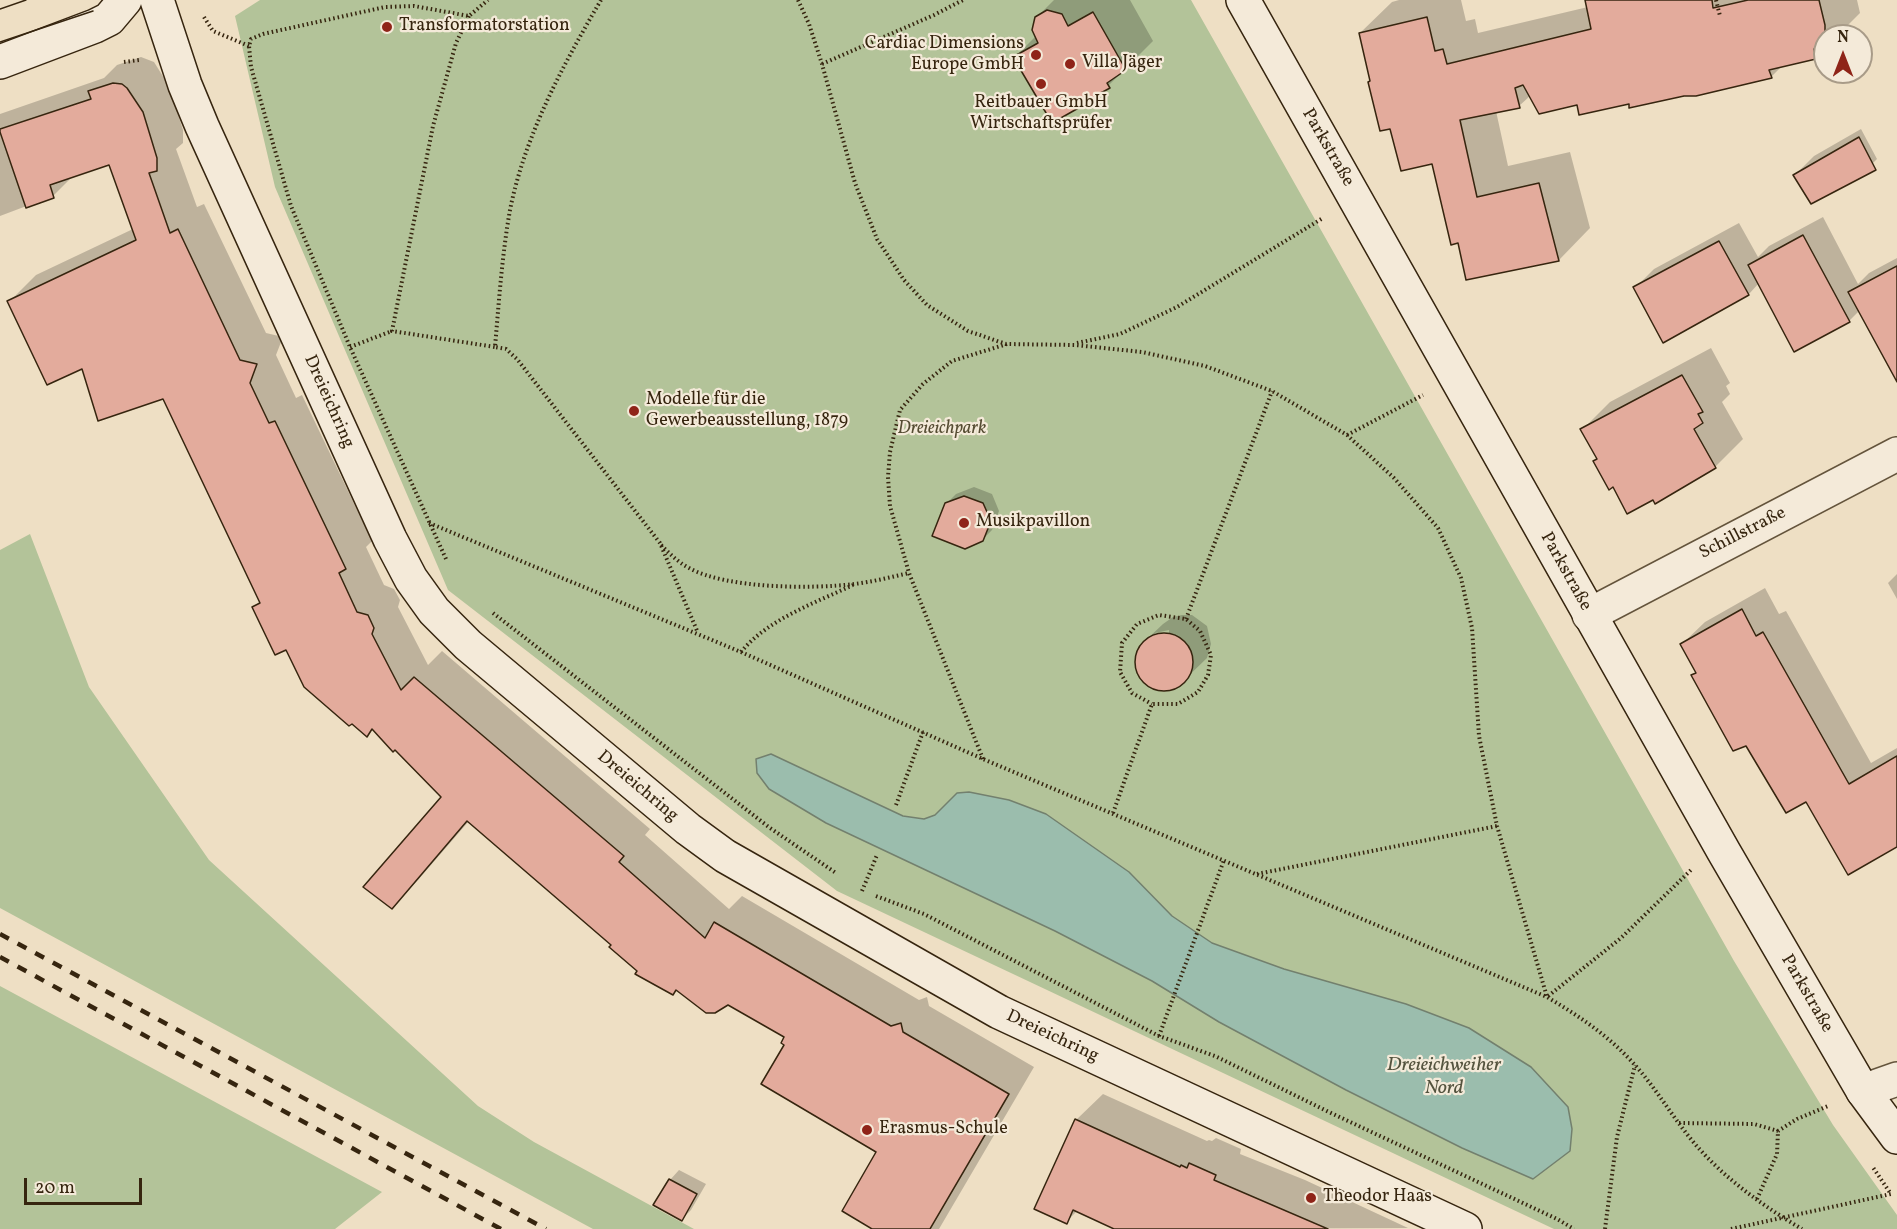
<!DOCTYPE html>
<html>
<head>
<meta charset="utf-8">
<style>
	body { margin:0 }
	#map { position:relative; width:1897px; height:1229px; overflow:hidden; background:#eedfc4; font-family:Vollkorn,serif }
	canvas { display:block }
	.north { position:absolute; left:1813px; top:24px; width:60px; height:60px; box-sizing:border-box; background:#f4ead9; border:2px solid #a89b88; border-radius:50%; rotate:0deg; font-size:16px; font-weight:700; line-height:24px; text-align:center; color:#36250f }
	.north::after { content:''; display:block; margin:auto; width:21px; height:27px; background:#8f2418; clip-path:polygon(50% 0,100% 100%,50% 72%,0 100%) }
	.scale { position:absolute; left:24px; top:1178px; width:118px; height:27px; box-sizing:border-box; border:3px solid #36250f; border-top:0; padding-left:8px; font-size:18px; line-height:21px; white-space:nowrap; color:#36250f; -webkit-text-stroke:4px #f4ead9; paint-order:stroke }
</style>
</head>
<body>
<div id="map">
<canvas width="1897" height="1229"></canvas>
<div class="north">N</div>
<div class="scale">20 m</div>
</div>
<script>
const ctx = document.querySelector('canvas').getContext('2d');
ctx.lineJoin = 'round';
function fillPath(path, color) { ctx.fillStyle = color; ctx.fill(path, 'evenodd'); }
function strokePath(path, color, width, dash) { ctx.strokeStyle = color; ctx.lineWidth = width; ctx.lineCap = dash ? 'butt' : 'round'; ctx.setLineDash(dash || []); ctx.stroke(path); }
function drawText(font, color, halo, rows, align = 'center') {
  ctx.font = font + ' Vollkorn,serif'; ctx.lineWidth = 4.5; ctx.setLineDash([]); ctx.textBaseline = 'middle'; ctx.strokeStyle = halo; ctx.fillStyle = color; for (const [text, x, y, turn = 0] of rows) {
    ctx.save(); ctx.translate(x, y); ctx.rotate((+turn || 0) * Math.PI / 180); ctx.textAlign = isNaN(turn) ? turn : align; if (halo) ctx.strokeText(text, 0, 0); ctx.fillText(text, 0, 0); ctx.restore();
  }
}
const green = new Path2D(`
	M260,0H1191L1734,961L1833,1125L1897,1215V1229H1554L837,891L448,590L275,187L235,16Z
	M30,534L89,687L209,860L478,1106L534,1142L694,1229H593L0,908V550Z
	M0,986L382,1192L335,1229H0Z`);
const water = new Path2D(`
	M771,754L903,816L924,819L935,815L957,793L969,792L1009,800L1046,814L1129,872L1172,916L1212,943L1284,969L1406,1004L1469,1028L1531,1067L1568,1107L1572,1129L1570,1151L1533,1179L1462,1148L1346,1090L1219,1022L1152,981L1055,931L826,823L769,789L757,773L756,759Z`);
const shadow = new Path2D(`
	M1054,0H1130L1153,41L1098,96L1015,57L1036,36V18Z
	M1399,0H1461L1466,21L1475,19L1478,33L1588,7L1586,0H1857L1860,13L1837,36H1825V48L1815,58L1783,65L1771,77L1630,102L1578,104L1530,96L1519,106L1496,111L1508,166L1570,152L1590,228L1559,260L1459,241L1433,162L1391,128L1371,80L1360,33L1392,2Z
	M141,57L154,62L169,86L183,130V143L176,149L197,207L204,204L266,333L283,337L276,355L296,398L302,395L372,541L366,547L384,585L394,589L400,600L398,607L428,665L442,651L650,829L645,835L729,909L742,896L919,1000L927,997L929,1006L1034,1067L939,1229H875L879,1151L786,1044V1037L727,1003L677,989L673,994L639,971L613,945L469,821L418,880L392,907L443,797L395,748L373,729L366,735L287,648L254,607L260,601L164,397L83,367L9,302L36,275L133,229L110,163L74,175L53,196L0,216V114L104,78L117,65Z
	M1861,129L1877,159L1858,178L1795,175L1814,156Z
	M1823,217L1858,284L1869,273L1897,258V377L1860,310L1849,321L1759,283L1749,294L1664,341L1635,288L1654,269L1739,223L1758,257L1769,246Z
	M1711,348L1730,383L1726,386L1730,394L1722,402L1743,439L1715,467L1653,498L1613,485L1595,461L1598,458L1582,430L1610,402Z
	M974,487L992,494L999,511L992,530L982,540L946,504L956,494Z
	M1897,574V599L1888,583Z
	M1765,588L1779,614L1786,611L1871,763L1897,748V846L1807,800L1747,744L1693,676L1697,671L1682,644L1705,622Z
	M1182,615H1192L1207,626L1211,644L1207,658L1178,686L1167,690L1156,688L1147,684L1139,673L1137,657L1143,643L1163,624L1173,617ZM1169,630V633L1155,636V633Z
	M1103,1094L1207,1141L1209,1140L1212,1141L1216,1138L1241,1149L1240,1154L1305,1180L1408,1228L1118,1229L1077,1211L1066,1222L1076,1120Z
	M679,1170L706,1184L691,1210L682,1219L670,1180Z`);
const building = new Path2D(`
	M1585,0H1712L1713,8L1748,0H1819L1825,25V46L1814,49L1816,59L1769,70L1772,78L1696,96H1684L1629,108V104L1579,115L1577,105L1539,114L1523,85L1515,88L1520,108L1460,120L1477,197L1539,183L1559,261L1466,280L1458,243L1451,245L1432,164L1401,171L1390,129L1380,131L1368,82L1370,81L1359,33L1427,17L1435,51L1443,49L1447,64L1591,29Z
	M1047,10L1062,14L1068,26L1093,12L1126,70L1107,83L1110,88L1097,95L1098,97L1052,123L1013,57L1038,43L1032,30L1035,17Z
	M113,83L122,84L127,88L143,112L157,158V171L149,173L170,233L178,229L240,360L257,364L250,383L269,423L275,421L346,569L339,573L357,612L368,615L374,628L372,634L401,690L414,677L624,856L619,862L705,938L714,922L891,1026L901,1023L903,1032L1009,1094L930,1229H872L842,1211L876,1152L761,1084L784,1045L781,1043L784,1037L728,1005L715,1013H706L676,990L673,995L635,974L637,971L609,947L611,945L467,821L392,909L363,887L441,797L395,750L393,752L372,729L367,737L352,724L349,726L304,687L286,650L275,655L252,607L260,603L163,399L98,421L82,369L47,385L7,301L136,240L109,165L50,185L54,198L26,208L0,132V129L91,99L88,91Z
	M1859,137L1876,170L1811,204L1793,175Z
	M1803,235L1850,322L1794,352L1748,265Z
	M1719,241L1749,295L1663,343L1633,287Z
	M1897,266V382L1848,292Z
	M1682,375L1703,412L1698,414L1703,423L1694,429L1716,468L1655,504L1653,500L1627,514L1613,487L1609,490L1593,461L1597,459L1580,429Z
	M964,496L983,503L991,521L983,541L965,549L932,536L945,503Z
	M1742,609L1756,636L1763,632L1849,784L1897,756V847L1848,875L1806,802L1786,813L1746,746L1733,751L1691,675L1696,673L1680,644Z
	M1135 662a29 29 0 1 1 58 0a29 29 0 1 1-58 0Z
	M1075,1119L1180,1167L1181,1165L1187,1168L1189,1163L1216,1175L1214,1180L1328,1229H1114L1073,1210L1067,1224L1034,1209Z
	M669,1179L697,1194L682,1221L653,1205Z`);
const path = new Path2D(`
	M601,0C563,65 525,135 510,210C502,255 499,301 495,347L506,349L517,359L660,543L698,633
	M798,0L809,24L822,64L855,183L877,239L904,280L927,305L968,331L1006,344L1075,345L1142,352L1205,366L1272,391L1347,435L1394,478L1438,528L1461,578L1472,628L1479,736L1497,826L1547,997L1621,938L1692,869
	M1716,0L1720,16
	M469,16L456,43L433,126L392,331L495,347
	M204,17L213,31L249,46
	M124,62L139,60
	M822,64L934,15L963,0
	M1077,343L1120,334L1177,307L1323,218
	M350,347L392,331
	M1347,435L1423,395
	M429,523L741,652L983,759L1547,997C1579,1016 1609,1036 1634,1064C1656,1088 1673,1118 1695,1144C1724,1178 1763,1206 1802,1229
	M661,545C670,554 678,562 689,568C727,589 812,589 854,584C872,582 891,577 909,573
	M446,559L350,347L291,206L251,67L249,46L251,39L263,34L385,7L414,6L469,16L488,0
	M493,613L770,828L836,873
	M1186,619L1272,391
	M741,652C768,619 815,603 853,585
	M983,759L909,573L890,506L888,477L890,452L900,410L923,384L952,361L1007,344
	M896,805L923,732
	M1113,813L1152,704H1178L1198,692L1208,675L1211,655L1200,631L1186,619L1159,615L1137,624L1122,643L1120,672L1132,693L1152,704
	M1257,874L1497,826
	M862,891L877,855
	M876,896L924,914L1159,1036L1215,1056L1331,1113L1557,1219L1574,1229
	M1159,1036L1224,860
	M1679,1123L1754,1124L1778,1131
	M1757,1199L1777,1154L1778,1131L1797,1119L1828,1106
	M1605,1229L1617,1137L1635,1065
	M1731,1229L1891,1194L1872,1166`);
const street = new Path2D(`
	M1589,615L1897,454
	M1863,1091L1897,1079`);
const secondary = new Path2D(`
	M157,0L185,85L202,126L390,539L411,579L434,611L468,645L688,829L725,856L999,1012L1465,1229
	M1243,0L1724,852L1863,1091L1897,1137
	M0,62L95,26L109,19L125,0`);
const tram = new Path2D(`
	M0,9L26,0
	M0,42L93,11`);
const rail = new Path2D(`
	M0,934L546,1229
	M0,957L501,1229`);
const markers = [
	[387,27,6,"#8f2418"],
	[1036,55,6,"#8f2418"],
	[1070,64,6,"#8f2418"],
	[1041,84,6,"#8f2418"],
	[634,411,6,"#8f2418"],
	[964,523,6,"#8f2418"],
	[867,1130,6,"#8f2418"],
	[1311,1198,6,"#8f2418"]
];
const poiNames = [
	["Transformatorstation",399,27],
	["Cardiac Dimensions",1024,45,"right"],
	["Europe GmbH",1024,66,"right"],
	["Villa Jäger",1082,64],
	["Reitbauer GmbH",1041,104,"center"],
	["Wirtschaftsprüfer",1041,125,"center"],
	["Modelle für die",646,401],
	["Gewerbeausstellung, 1879",646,422],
	["Musikpavillon",976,523],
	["Erasmus-Schule",879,1130],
	["Theodor Haas",1323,1198]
];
const streetNames = [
	["Parkstraße",1327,148,60],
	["Dreieichring",328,402,66],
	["Schillstraße",1743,534,-27],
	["Parkstraße",1565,572,61],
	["Dreieichring",637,787,40],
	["Parkstraße",1806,994,60],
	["Dreieichring",1052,1037,25]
];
const parkNames = [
	["Dreieichpark",942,430]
];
const waterNames = [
	["Dreieichweiher",1444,1066],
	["Nord",1444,1089]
];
fillPath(green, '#b3c399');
fillPath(water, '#9bbdad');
strokePath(water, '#73806e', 1.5);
fillPath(shadow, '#0003');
fillPath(building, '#e3ab9c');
strokePath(building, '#36250f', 1.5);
strokePath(street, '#64543c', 36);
strokePath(secondary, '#36250f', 36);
strokePath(path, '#36250f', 4, [1.5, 3]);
strokePath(street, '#f4ead9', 33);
strokePath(secondary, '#f4ead9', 33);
strokePath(tram, '#36250f', 1.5);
strokePath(rail, '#36250f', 4.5, [10, 10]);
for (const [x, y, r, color] of markers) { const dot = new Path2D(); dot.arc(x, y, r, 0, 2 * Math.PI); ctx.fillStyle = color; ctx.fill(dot); strokePath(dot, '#f4ead9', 2); }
drawText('18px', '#36250f', '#f4ead9', poiNames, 'left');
drawText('18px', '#36250f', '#f4ead9', streetNames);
drawText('italic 18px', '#554c32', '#f4ead9', parkNames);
drawText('italic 20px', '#54533e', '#f4ead9', waterNames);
</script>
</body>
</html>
